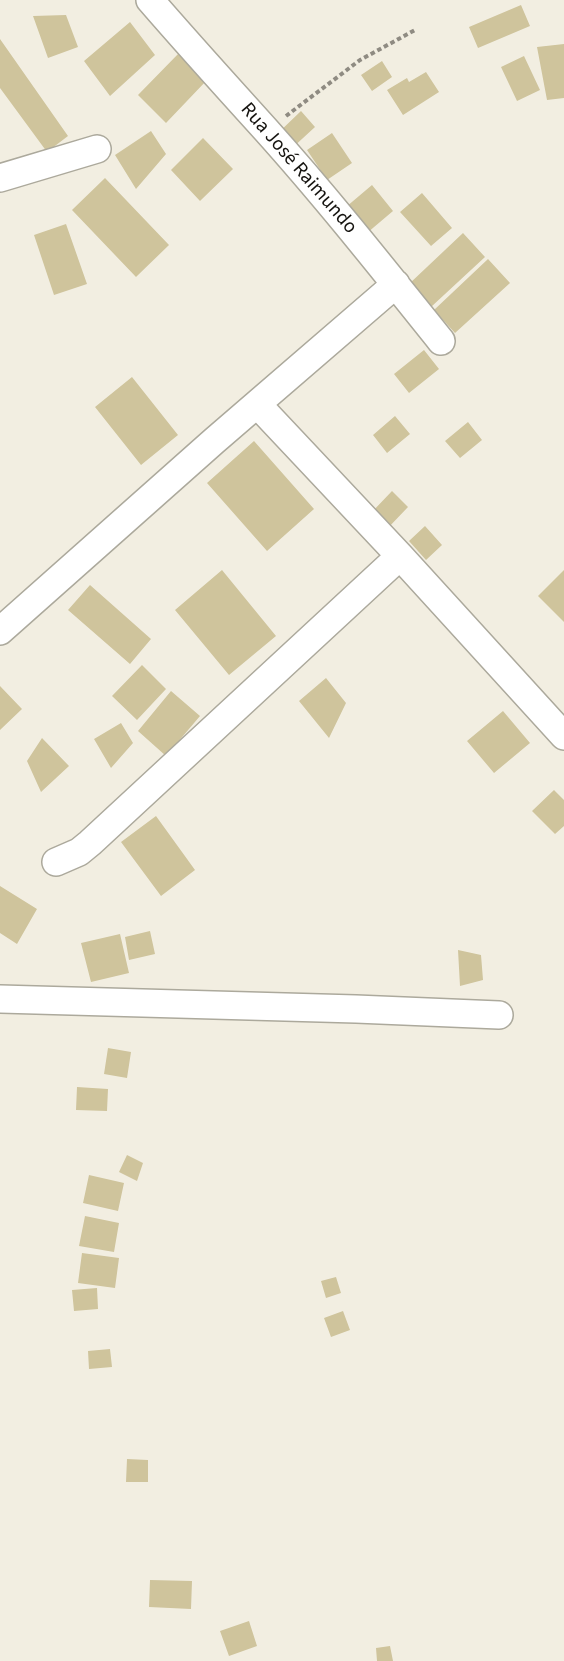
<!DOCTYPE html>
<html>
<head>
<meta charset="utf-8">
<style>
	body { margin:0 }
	canvas { display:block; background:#f2eee1 }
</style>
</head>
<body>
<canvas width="564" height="1661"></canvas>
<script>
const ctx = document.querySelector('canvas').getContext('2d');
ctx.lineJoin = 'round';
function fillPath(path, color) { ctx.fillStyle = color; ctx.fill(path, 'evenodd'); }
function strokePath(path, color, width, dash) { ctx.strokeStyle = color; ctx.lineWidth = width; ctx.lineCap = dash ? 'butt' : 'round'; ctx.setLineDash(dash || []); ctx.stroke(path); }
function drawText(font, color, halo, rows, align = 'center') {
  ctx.font = font + ' "Source Sans 3",sans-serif'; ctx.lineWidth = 4.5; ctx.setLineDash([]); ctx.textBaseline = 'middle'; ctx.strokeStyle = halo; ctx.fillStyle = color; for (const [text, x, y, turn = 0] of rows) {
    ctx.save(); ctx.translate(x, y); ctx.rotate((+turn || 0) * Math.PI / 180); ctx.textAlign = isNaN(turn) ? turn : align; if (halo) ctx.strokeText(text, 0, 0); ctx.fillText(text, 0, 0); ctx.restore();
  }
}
const building = new Path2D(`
	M521,5L530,26L478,48L469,27Z
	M66,15L78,47L48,58L33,16Z
	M130,22L155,55L110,96L84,61Z
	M0,39L68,136L47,152L0,88Z
	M564,44V98L547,100L537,47Z
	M179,53L207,80L166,123L138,95Z
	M524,56L540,90L517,101L501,67Z
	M382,61L392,77L372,91L361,75Z
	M426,72L439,92L403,115L387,90L407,78L409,82Z
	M301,111L315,127L290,150L276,135Z
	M151,131L166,154L136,189L115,155Z
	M332,133L352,163L327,180L307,150Z
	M203,138L233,169L200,201L171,170Z
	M105,178L169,245L136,277L72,210Z
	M372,185L393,211L367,233L346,207Z
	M422,193L452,228L431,246L400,212Z
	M66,224L87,284L54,295L34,235Z
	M463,233L485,257L431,307L409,284Z
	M488,259L510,283L455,333L434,310Z
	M424,350L439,369L409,393L394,374Z
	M132,377L178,435L141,465L95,407Z
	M395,416L410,434L387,453L373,435Z
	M468,422L482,440L460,458L445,441Z
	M254,441L314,509L267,551L207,483Z
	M392,491L408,507L387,529L371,513Z
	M425,526L442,545L426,560L409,541Z
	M222,570L276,636L229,675L175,610Z
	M564,570V622L538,596Z
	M90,585L151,639L130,664L68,610Z
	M142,665L166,689L137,720L112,696Z
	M326,678L346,703L329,738L299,701Z
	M0,686L22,709L0,730Z
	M171,691L200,716L166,756L138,731Z
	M503,711L530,743L494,773L467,741Z
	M121,723L133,743L111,768L94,739Z
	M42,738L69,766L41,792L27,761Z
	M554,790L564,800V826L555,834L532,811Z
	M156,816L195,870L161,896L121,842Z
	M0,886L37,909L17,944L0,933Z
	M150,931L155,954L129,960L125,937Z
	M120,934L129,973L91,982L81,943Z
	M458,950L481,955L483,980L460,986Z
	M108,1048L131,1052L127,1078L104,1074Z
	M77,1087L108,1089L107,1111L76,1110Z
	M127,1155L143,1163L137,1181L119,1172Z
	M89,1175L124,1183L118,1211L83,1203Z
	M85,1216L119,1223L114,1252L79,1246Z
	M82,1253L119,1258L115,1288L78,1283Z
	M336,1277L341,1293L326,1298L321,1281Z
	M97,1288L98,1309L74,1311L72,1290Z
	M343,1311L350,1330L331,1337L324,1318Z
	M110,1349L112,1367L89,1369L88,1351Z
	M127,1459L148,1460V1482H126Z
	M150,1580L192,1581L191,1609L149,1607Z
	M249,1621L257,1646L229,1656L220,1631Z
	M390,1646L393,1661H377L376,1648Z`);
const path = new Path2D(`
	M286,116L360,60L415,30`);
const minor = new Path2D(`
	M150,0C188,44 227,87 266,130C327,198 384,270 441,341
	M0,178L97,149
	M257,404L400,556L564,736
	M0,631L214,441L396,284
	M56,862L79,852L90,843L400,556
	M0,999L356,1009L499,1015`);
const streetNames = [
	["Rua José Raimundo",298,169,49]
];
fillPath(building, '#cfc49c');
strokePath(minor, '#aca99c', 30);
strokePath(path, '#8f8b82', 4, [4.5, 3]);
strokePath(minor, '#fff', 27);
drawText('20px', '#161410', '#fff', streetNames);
</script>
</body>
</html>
